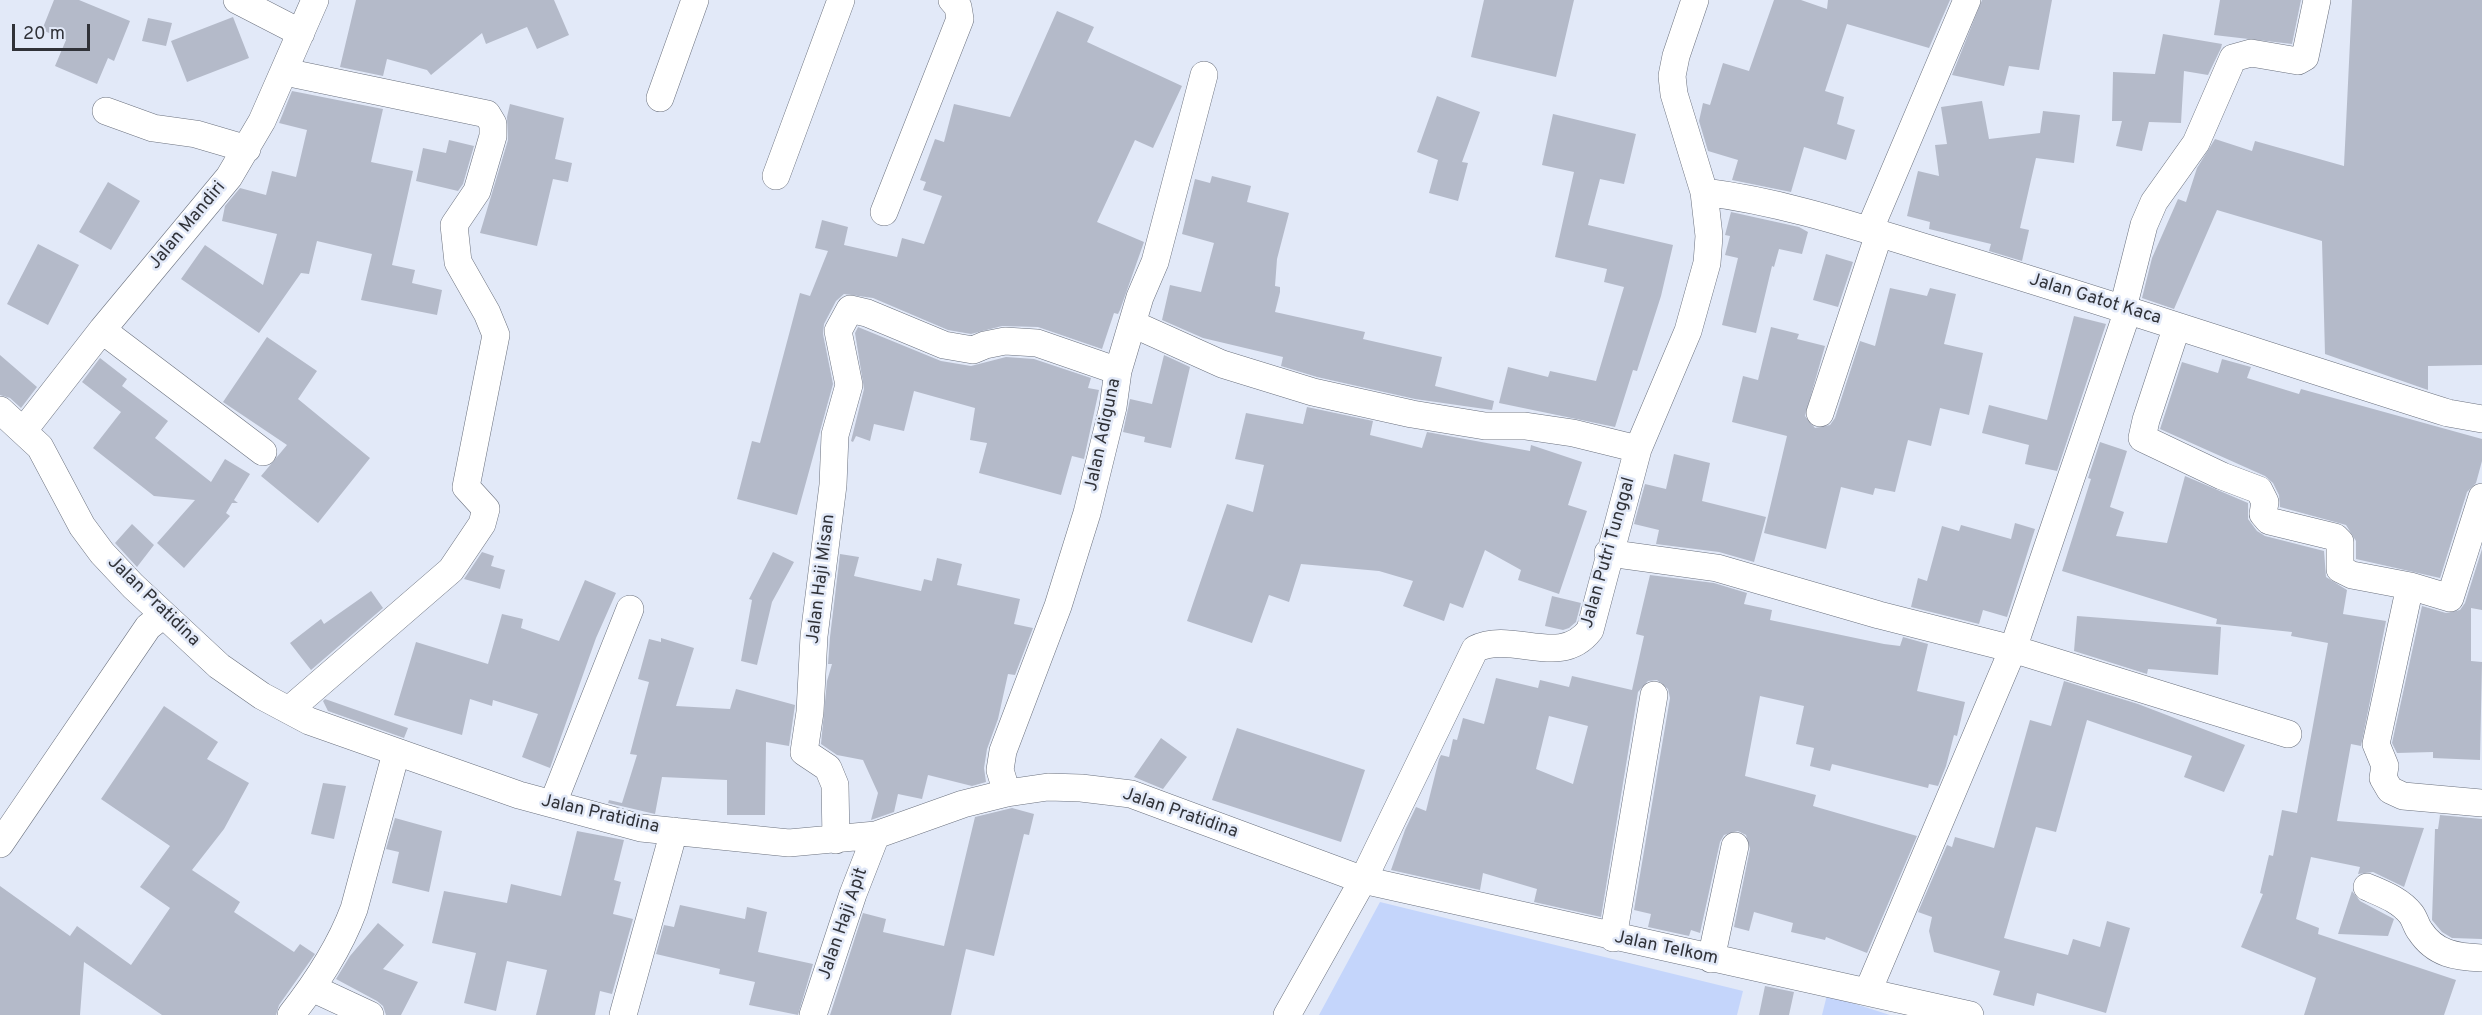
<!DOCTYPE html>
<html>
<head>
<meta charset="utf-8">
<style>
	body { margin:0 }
	#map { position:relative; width:2482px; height:1015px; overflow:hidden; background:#e2e9f8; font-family:Overpass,sans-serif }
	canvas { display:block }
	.scale { position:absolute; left:12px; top:24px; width:78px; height:27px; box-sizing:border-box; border:3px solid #303238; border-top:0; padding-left:8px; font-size:18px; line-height:21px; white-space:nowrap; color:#303238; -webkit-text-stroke:4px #e2e9f8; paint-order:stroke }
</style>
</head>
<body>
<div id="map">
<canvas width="2482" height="1015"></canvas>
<div class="scale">20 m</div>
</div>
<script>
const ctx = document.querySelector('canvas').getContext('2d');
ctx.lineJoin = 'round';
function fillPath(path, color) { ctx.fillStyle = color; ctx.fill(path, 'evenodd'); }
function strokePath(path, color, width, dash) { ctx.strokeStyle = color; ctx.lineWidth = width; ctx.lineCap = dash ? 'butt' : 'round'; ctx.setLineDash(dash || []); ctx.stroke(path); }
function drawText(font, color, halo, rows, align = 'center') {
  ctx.font = font + ' Overpass,sans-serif'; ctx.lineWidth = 5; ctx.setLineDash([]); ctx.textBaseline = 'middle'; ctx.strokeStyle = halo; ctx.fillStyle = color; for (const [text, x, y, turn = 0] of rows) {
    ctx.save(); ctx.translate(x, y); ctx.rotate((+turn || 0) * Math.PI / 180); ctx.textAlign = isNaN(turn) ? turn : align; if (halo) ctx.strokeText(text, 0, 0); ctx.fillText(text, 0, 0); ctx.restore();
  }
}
const green = new Path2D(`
	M1380,902L1743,991L1737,1015H1319Z
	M1827,995L1890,1015H1822Z`);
const building = new Path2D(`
	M54,0H79L130,21L114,61L108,58L97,84L55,66L66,40L42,30Z
	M356,0H554L569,35L537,49L527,27L486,44L482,33L431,75L427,70L387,59L383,76L340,67Z
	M1484,0H1574L1556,77L1471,57Z
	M1774,0H1801L1827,9L1828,0H1950L1929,48L1847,24L1825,91L1844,97L1837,124L1855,130L1846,160L1804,147L1791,192L1732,180L1738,160L1708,151L1699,121L1703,103L1710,105L1723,63L1749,71Z
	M1982,0H2052L2039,70L2009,66L2004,86L1952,75Z
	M2220,0H2301L2292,44L2214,35Z
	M2352,0H2482V365L2428,366V390L2325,354L2322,241L2217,210L2174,309L2142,298L2152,258L2178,199L2186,202L2197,168L2215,139L2252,151L2255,141L2344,166Z
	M1057,11L1094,27L1087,42L1182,86L1153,148L1135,140L1097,222L1144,242L1120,310L1118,314L1114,313L1102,349L1038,327L1002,326L971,334L948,330L873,298L844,294L836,301L824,324L823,334L833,384L797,515L737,499L752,441L760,443L800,293L810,296L828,251L815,248L822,220L848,227L844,245L897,257L902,238L924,244L942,196L923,190L926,182L920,180L935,139L944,142L954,104L1010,117Z
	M233,17L249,58L187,82L171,41Z
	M148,18L172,23L166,46L142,41Z
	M2163,34L2222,44L2221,48L2208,75L2184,71L2181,123L2149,122L2142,151L2116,146L2122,121H2112L2113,72L2155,74Z
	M292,91L383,109L371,162L413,171L392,265L415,270L412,283L442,290L437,315L361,300L372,254L317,241L309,274L301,273L259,333L181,279L205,245L263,285L277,234L222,221L225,206L240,188L266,195L272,171L296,177L307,130L279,123Z
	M1437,96L1480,112L1462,162L1468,163L1458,201L1429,193L1438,160L1417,152Z
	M1982,101L1989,139L2040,133L2043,111L2080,115L2074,163L2036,158L2020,228L2029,230L2022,261L1989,251L1991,244L1929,229L1930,222L1907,216L1918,171L1939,176L1935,145L1947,144L1941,107Z
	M510,104L564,118L555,159L572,163L568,182L553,179L537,246L480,233L508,140L507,117Z
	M1553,114L1636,134L1624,184L1600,179L1588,225L1673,245L1661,296L1637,371L1633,370L1615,427L1499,403L1508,367L1548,377L1550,371L1596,381L1624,287L1604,282L1607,269L1555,257L1574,172L1542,165Z
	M449,140L474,146L463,184L458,191L416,181L423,148L446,153Z
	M1212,176L1251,186L1247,202L1289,213L1277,259L1275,286L1280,287V292L1275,312L1365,332L1363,339L1442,357L1435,386L1494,401L1492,410L1415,399L1317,377L1281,366L1283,357L1203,338L1162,320L1170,285L1201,292L1214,243L1182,234L1195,179L1210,183Z
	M108,182L140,201L111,250L79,232Z
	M1731,212L1799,227L1808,232L1802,254L1779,249L1774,267L1772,266L1756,333L1722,325L1738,258L1725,255L1730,236L1725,235Z
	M38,244L79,265L48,325L7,304Z
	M1826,254L1853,262L1838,307L1813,300Z
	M1890,288L1927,296L1930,288L1956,294L1944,344L1983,353L1969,415L1940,408L1931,446L1908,440L1895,492L1875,488L1873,495L1841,487L1826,549L1764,533L1787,436L1732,422L1743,376L1758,380L1771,327L1799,334L1797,339L1825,346L1805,416L1815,428L1830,425L1835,418L1860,341L1875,346Z
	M2074,316L2106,324L2057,471L2025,464L2029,445L1982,433L1989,405L2047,420Z
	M858,327L941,361L971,366L1006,357L1034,359L1091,378L1088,388L1099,390L1084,459L1072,456L1061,495L979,473L987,443L970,440L975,408L914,391L904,431L874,424L870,441L856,436L853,442L851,441L864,389L855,333Z
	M267,337L317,371L298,399L370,458L318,523L261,476L287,445L223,402Z
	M0,355L37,387L21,408L10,398L0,395Z
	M1164,355L1190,367L1171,448L1144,442L1145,437L1123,432L1130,399L1152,404Z
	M100,358L127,379L122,386L168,421L155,438L211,482L225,459L250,474L234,500L238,503H232L226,513L230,516L184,568L157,543L195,500L154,496L93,448L121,412L82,382Z
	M2222,359L2251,367L2247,378L2299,394L2301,389L2482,439V461L2476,483L2467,492L2440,578L2356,559V541L2346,525L2280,507L2279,495L2273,483L2265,476L2160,429L2182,362L2218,373Z
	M1307,407L1373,421L1370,435L1422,448L1427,432L1530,451L1531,445L1582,462L1568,505L1587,511L1559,594L1518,580L1521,570L1485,550L1463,608L1450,603L1444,621L1403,606L1413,581L1379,571L1301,564L1289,602L1269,595L1252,643L1187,621L1227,504L1253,512L1264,465L1235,459L1246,413L1303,424Z
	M2100,442L2127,451L2110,507L2124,512L2116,536L2167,543L2185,476L2248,503V519L2257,531L2265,536L2324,551L2326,577L2347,590L2343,614L2386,621L2361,746L2351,744L2337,821L2424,828L2404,887L2373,872L2358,874L2360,867L2311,857L2296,919L2319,928L2318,934L2456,980L2444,1015H2304L2316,978L2241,947L2263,894L2260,893L2269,855L2273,856L2282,810L2297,813L2328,643L2291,636L2292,632L2216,624L2217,619L2062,571L2091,479L2088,478Z
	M1674,454L1710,463L1702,501L1766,517L1754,562L1719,552L1656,544L1659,530L1634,524L1645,484L1666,489Z
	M2015,523L2035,529L2007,617L1983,610L1979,624L1911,607L1918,578L1927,581L1942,526L1959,531L1961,525L2011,539Z
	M132,524L154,545L137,567L115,543Z
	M2482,549V610L2471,608V661L2482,662L2480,760L2433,758V752L2397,753L2392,743L2422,606L2446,613L2460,610L2465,603Z
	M482,552L494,556L491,566L505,570L500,589L464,579Z
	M773,552L794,562L772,602L757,665L741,661L752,600L749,599Z
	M840,554L859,557L854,576L921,591L924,579L932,581L937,558L962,564L957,585L1020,599L1014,624L1033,628L1015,675L1008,674L998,719L987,749L984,768L986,782L972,786L928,775L922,799L898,794L894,812L871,820L878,793L863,760L837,755L821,744L827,681L832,664H828L830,637Z
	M1650,575L1714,583L1747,593L1744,604L1772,610L1770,620L1884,644L1900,646L1903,637L1928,644L1917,691L1965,702L1957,736L1954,735L1946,766L1938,786L1929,784L1928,788L1832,764L1830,771L1810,766L1814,748L1796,744L1804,706L1760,696L1745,776L1816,795L1813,806L1917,836L1867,953L1826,937L1825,940L1791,932L1793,923L1754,912L1749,931L1734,927L1750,849L1746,835L1738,831L1724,835L1720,842L1700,933L1691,930L1689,936L1648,927L1651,914L1634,910L1670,698L1668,689L1657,680L1648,681L1638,692L1601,917L1534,902L1537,889L1483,873L1480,890L1391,870L1405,830L1416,807L1426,811L1439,759L1441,755L1449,757L1453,739L1457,740L1463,718L1484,724L1496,678L1538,688L1540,680L1569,687L1572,676L1632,690L1644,636L1636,634ZM1549,716L1588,726L1573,784L1536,769Z
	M585,580L616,593L596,638L550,768L522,757L538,714L493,700L492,706L470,699L462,735L394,715L416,642L488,664L502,614L523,619L521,628L559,641Z
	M371,591L383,608L311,670L290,643L321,619L324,624Z
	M1552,596L1581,603L1576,622L1569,628L1563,630L1545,626Z
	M2077,616L2221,627L2218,675L2148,669L2147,674L2074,651Z
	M661,638L694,648L676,706L730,709L736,689L795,705L789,746L766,742L765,815H727V780L662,777L655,814L608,803L609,800L622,803L637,755L630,754L649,682L638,679L649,639L661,642Z
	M2064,681L2138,704L2245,745L2224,792L2184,777L2192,756L2087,720L2056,832L2036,827L2004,938L2068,955L2073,939L2100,947L2107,921L2130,928L2106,1013L2037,993L2034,1006L1993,995L2000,971L1934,952L1929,931L1932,917L1918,912L1947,845L1952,847L1955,837L1994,848L2030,720L2051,726Z
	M325,699L408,728L404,738L328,711L323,701Z
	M164,706L218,742L207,759L249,783L224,829L192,870L240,902L234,912L294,952L300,944L315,954L279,1005L276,1015H162L84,962L80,1015H0V886L70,936L77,926L131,965L170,908L140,887L170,846L101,799Z
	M1237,728L1365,770L1341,842L1212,800Z
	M1161,738L1187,757L1163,789L1134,777Z
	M323,783L346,786L334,839L311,834Z
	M1012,808L1034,814L1029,835L1024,834L994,956L966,949L951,1015H830L863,913L886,919L883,932L944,946L975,817Z
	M2440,815L2482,819V939L2452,938L2442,932L2432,920L2435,829H2438Z
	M395,818L442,831L429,892L392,883L399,852L386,849Z
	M577,831L624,840L614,880L621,882L613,914L633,919L612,994L600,991L595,1015H536L547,970L507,961L496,1011L464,1003L476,953L432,943L444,891L507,903L511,884L561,896Z
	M2352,891L2360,901L2394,919L2388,936L2338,934Z
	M680,905L745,919L747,907L767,912L758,952L813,964L798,1015L749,1005L755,982L719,974L720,969L656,954L664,925L674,927Z
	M378,923L404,945L383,969L418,982L401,1015H386L383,1006L377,1001L336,979L350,956Z
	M1765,986L1794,992L1789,1015H1759Z`);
const minor = new Path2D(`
	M237,0L301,33
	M285,72L487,114L493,124V136L477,191L454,225L458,262L487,313L496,335L466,487L486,509L482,524L451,570L289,710
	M660,98L695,0
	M106,111L153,128L196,134L247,149
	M776,176L841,0
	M1704,192C1793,203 1878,234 1963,259C2125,308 2286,362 2448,413L2482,419
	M884,212L960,19L958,7L952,0
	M1869,231L1967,0
	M2123,308L2144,225L2154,202L2196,143L2233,58L2251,53L2298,61L2305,57L2317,0
	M2128,310L2013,649L2288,734
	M1133,324L1222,364L1313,392L1412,414L1485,426H1525L1573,433L1638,449
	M2177,326L2146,420L2142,438L2222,476L2259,490L2265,502L2263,514L2269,521L2335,537L2340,542V569L2352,575L2410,586L2450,598L2482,497
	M102,330L263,452
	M0,410L40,447L82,526L102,553L133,586L219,666L262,696L309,721L519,795L641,828L789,843L876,835L963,804L1007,793L1048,787L1081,788L1131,794L1363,880L1970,1015
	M1820,413L1879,234
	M24,430L102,330L229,177L262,121L315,0
	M1608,553L1717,568L1879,615L2013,649L1868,991
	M2410,586L2376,744L2385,766L2383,778L2390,790L2403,796L2482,803
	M1007,793L1000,770L1003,751L1058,606L1087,513L1113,407L1118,371L1140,297L1155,262L1204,75
	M553,803L630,609
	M836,840L835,785L828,768L804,752L810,712L814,636L833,485L835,435L849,385L838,331L850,309L867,313L944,345L973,350L985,345L1005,341L1037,343L1118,371
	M0,844L148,627L163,615
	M2367,887C2383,894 2400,900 2411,914C2415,919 2416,926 2420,931C2435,954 2456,957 2482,958
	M1613,938L1654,695
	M1711,959L1735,846
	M312,988L370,1015
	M291,1015C317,982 339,949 354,909L396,753
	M623,1015L674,831
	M813,1015L853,894L876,835
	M1287,1015L1363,880L1475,649C1513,630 1560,669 1590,630L1638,449L1688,331L1707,263L1709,236L1704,192L1674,94L1672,76L1676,56L1695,0`);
const streetNames = [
	["Jalan Mandiri",188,226,-50],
	["Jalan Gatot Kaca",2095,300,17],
	["Jalan Adiguna",1104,435,-78],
	["Jalan Putri Tunggal",1609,553,-74],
	["Jalan Haji Misan",822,579,-83],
	["Jalan Pratidina",153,602,44],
	["Jalan Pratidina",1180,814,19],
	["Jalan Pratidina",600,815,13],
	["Jalan Haji Apit",844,924,-71],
	["Jalan Telkom",1666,949,12]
];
fillPath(green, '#c4d5fb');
fillPath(building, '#b4bac9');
strokePath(minor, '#6b717e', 28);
strokePath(minor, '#fff', 27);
drawText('18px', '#303238', '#e2e9f8', streetNames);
</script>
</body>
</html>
